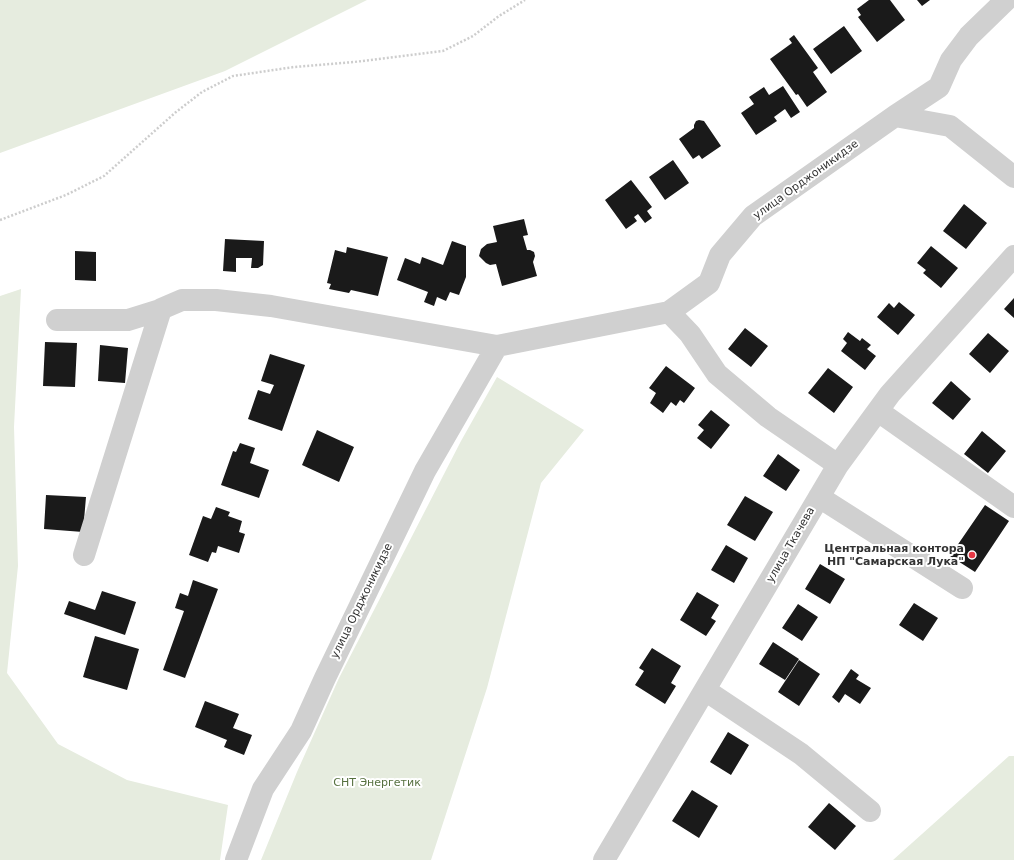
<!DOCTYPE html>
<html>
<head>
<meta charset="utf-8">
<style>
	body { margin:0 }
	canvas { display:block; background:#fff }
</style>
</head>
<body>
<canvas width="1014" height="860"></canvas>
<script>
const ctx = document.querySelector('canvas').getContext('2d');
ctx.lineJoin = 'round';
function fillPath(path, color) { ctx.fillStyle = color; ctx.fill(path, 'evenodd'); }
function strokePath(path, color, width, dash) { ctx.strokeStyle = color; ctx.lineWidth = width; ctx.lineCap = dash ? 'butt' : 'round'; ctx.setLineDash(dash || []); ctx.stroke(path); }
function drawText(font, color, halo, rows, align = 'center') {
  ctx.font = font + ' "DejaVu Sans",sans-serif'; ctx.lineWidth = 4; ctx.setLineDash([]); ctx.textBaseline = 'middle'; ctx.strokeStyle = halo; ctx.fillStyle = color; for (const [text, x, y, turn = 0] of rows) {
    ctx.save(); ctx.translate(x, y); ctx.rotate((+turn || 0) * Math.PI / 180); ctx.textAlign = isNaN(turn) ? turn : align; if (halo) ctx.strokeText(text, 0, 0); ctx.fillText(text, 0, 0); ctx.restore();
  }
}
const green = new Path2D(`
	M0,0H367L225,71L0,153Z
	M21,289L14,427L18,566L7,673L58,744L127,780L228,805L220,860H0V296Z
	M497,377L584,430L541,483L487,688L431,860H261L297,772L339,678L461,441Z
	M1009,756H1014V860H893Z`);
const building = new Path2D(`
	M869,0H890L905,20L877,42L858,17L861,15L857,9Z
	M917,0H930L922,6Z
	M844,26L862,51L831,74L813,49Z
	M794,35L818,68L813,72L827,92L807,107L798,94L796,95L770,59L792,43L789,39Z
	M783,86L800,112L791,118L785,109L774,117L777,121L756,135L741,113L754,104L749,97L764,87L769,95Z
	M699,120L704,121L721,146L702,159L699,155L693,159L679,139L694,128V125L696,121Z
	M673,160L689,183L665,200L649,177Z
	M631,180L652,207L647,211L652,218L645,223L638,214L634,217L637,221L626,229L605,200Z
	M964,204L987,223L966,249L943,231Z
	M524,219L528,235L523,236L527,250H530L534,252L535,256L533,262L537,276L502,286L496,264L490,265L486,263L479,256L481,249L487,244L497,242L493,226Z
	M225,239L264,241L263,265L258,268H251L252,258H236V272L223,271Z
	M452,241L466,246V277L459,295L450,292L446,301L437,297L434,306L424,302L428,292L397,280L405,258L420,264L422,257L443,265Z
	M931,246L958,268L941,288L923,273L926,270L917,263Z
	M347,247L388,257L378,296L351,290L349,293L329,289L331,284L327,283L335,250L346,253Z
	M75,251L96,252V281L75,280Z
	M1014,298V318L1004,309Z
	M899,302L915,315L898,335L877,317L889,303L894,308Z
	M745,328L768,346L751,367L728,349Z
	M848,332L860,341L862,338L871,345L867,349L876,356L865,370L841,351L847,343L843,339Z
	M988,333L1009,351L990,373L969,354Z
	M45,342L77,343L75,387L43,386Z
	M100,345L128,348L125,383L98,381Z
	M270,354L305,365L282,431L248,419L258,390L270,394L274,385L261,381Z
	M666,366L695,388L684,403L680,400L676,406L671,402L663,413L650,403L656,393L649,388Z
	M828,368L853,387L834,413L808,393Z
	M951,381L971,399L953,420L932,403Z
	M711,410L730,425L711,449L697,438L704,430L698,425Z
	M317,430L354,447L339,482L302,465Z
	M982,431L1006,451L988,473L964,454Z
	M240,443L255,448L250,463L269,470L259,498L221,485L233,451L236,452Z
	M778,454L800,470L786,491L763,476Z
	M46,495L86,497L83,532L44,529Z
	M745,496L773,512L755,541L727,525Z
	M985,505L1009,521L975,572L950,556Z
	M216,507L230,512L228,516L242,521L239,532L245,534L239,553L218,546L216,553L212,552L208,562L189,555L203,516L211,519Z
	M726,545L748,558L734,583L711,570Z
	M820,564L845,579L830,604L805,589Z
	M193,580L218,589L185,678L163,670L184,611L175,608L180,593L188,596Z
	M102,591L136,602L125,635L64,614L69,601L95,610Z
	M697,592L719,605L711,618L716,621L706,636L680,620Z
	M914,603L938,618L923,641L899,625Z
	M798,604L818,617L802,641L782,628Z
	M95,636L139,649L127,690L83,677Z
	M773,642L799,659L785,680L759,664Z
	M652,648L681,666L671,683L676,686L665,704L635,685L644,671L639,668Z
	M799,660L820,674L799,706L778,692Z
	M851,669L859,675L856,679L871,688L860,704L845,694L839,703L832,697Z
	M205,701L239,714L233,728L252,735L244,755L224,747L227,740L195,727Z
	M728,732L749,745L731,775L710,762Z
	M692,790L718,806L699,838L672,821Z
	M829,803L856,826L835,850L808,827Z`);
const path = new Path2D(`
	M0,220L66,195L104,176L176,112L202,92L233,76L294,67L354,62L443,51L473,36L499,16L525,0`);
const minor = new Path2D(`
	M895,116L950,126L1014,177
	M669,312L690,334L717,374L768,417L838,465
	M57,320H128L160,310
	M878,411L1014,507
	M819,497L962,588
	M84,555L161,309L182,300H216L271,306L497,346
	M705,690L801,754L870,811
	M236,860L263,789L301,731L325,678L425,471L497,346L669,312L709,283L720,255L753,216L895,116L939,87L951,60L969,36L1006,0
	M604,860L838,465L890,394L1014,256`);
const markers = [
	[972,555,4,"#e63946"]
];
const streetNames = [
	["улица Орджоникидзе",806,180,-36],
	["улица Ткачева",791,545,-60],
	["улица Орджоникидзе",362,601,-64]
];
const poiNames = [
	["Центральная контора",964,549],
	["НП \"Самарская Лука\"",964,562]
];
const parkNames = [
	["СНТ Энергетик",377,783]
];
fillPath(green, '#e6ecdf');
fillPath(building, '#1a1a1a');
strokePath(path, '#cdcdcd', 2.5, [2, 2]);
strokePath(minor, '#d0d0d0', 22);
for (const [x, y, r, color] of markers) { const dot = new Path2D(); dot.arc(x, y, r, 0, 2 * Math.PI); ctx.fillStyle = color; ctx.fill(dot); strokePath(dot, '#fff', 1.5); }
drawText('11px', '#333', '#fff', streetNames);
drawText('bold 11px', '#333', '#fff', poiNames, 'right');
drawText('11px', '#56703f', '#fff', parkNames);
</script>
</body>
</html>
